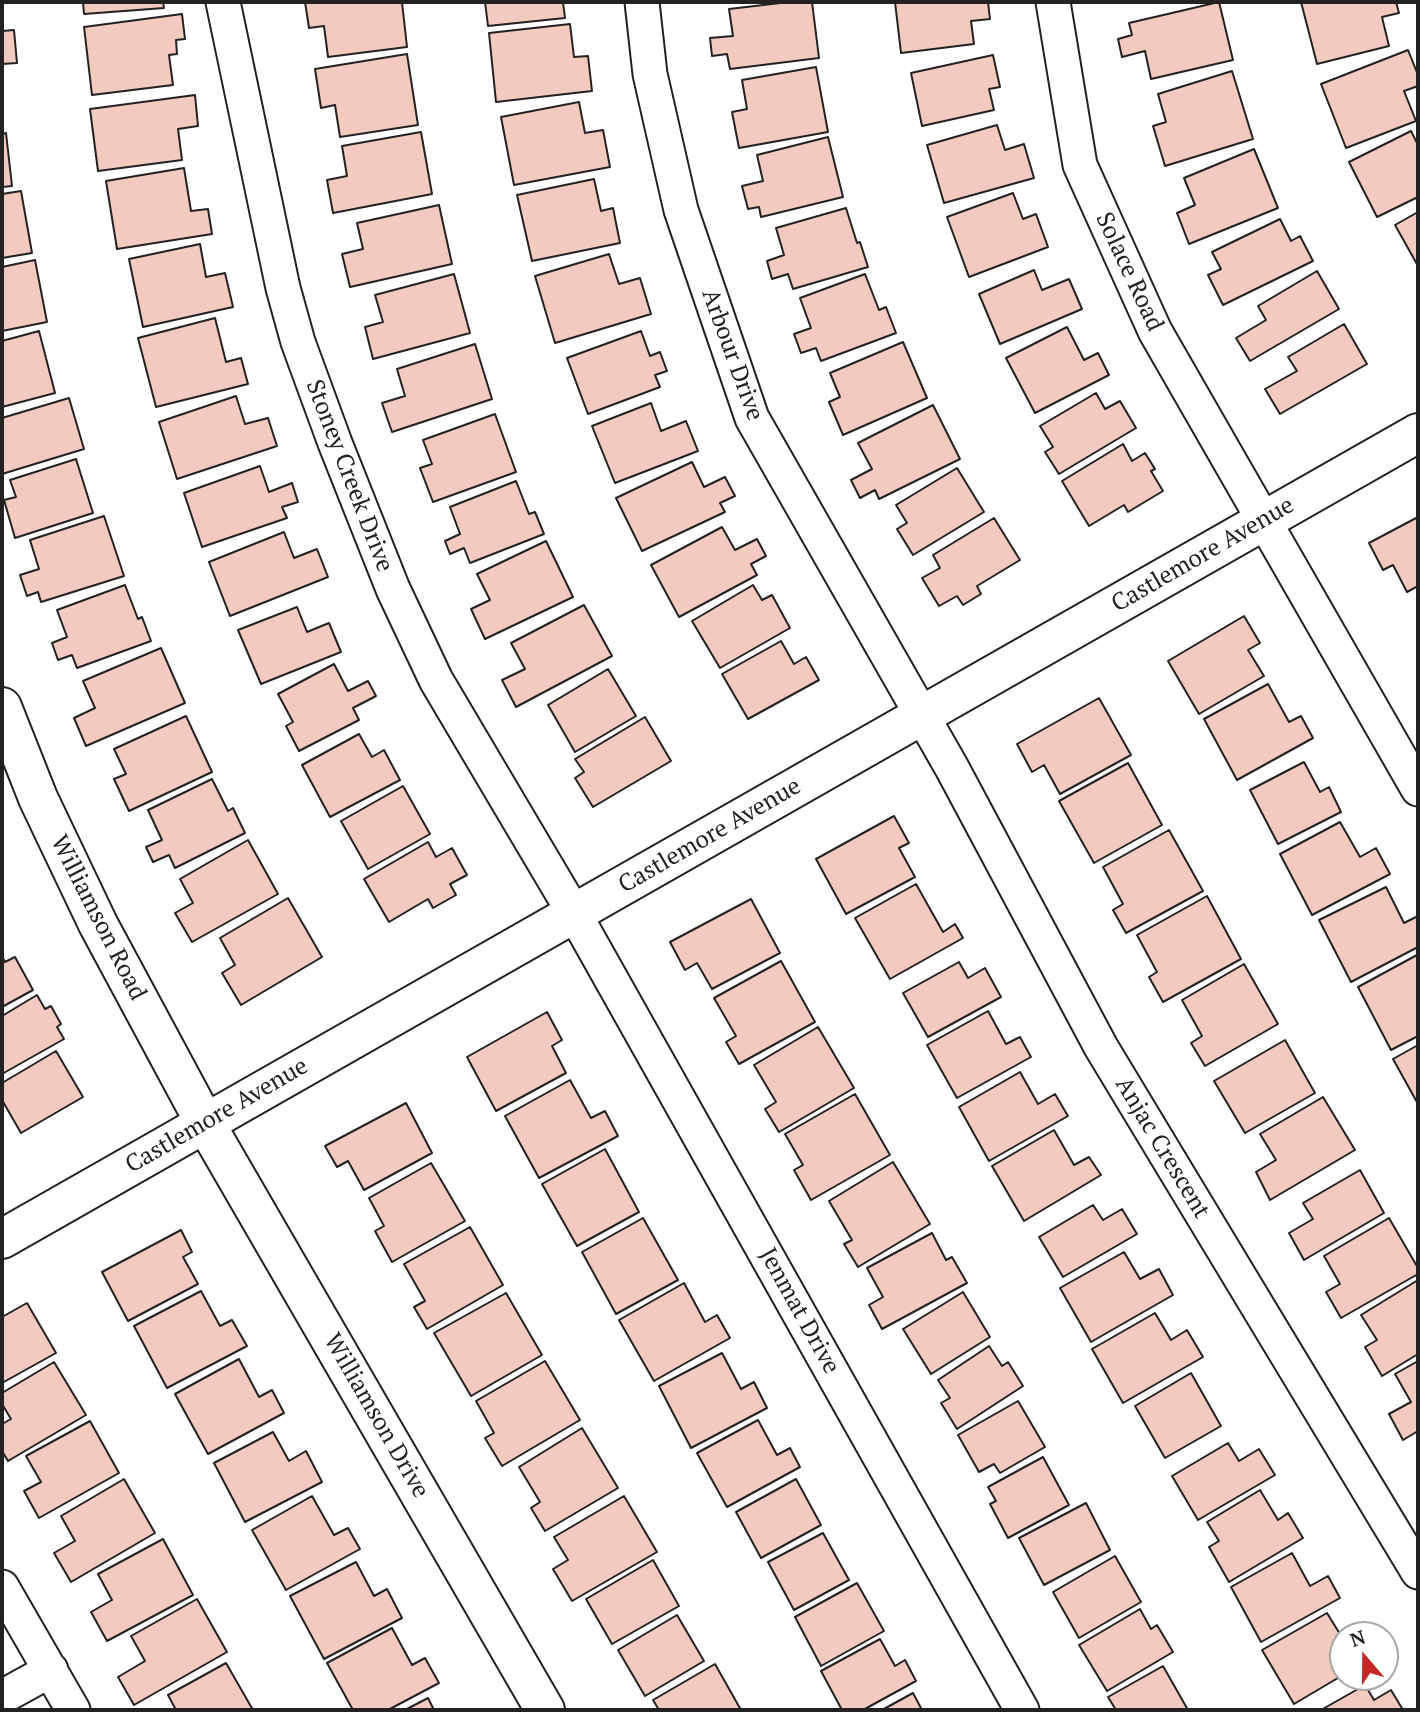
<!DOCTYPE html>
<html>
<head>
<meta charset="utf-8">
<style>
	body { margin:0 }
	#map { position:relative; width:1420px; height:1712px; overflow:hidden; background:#fff; font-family:"PT Serif",serif }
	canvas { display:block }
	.frame { position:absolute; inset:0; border:4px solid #222; pointer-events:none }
	.north { position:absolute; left:1329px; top:1621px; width:70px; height:70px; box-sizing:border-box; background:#fff; border:2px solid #a7a7a7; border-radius:50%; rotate:340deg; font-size:19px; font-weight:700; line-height:28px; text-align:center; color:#222 }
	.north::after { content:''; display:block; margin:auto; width:24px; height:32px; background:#c62828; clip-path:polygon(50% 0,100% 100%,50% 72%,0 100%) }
</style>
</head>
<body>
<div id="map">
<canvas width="1420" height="1712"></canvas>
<div class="frame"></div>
<div class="north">N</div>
</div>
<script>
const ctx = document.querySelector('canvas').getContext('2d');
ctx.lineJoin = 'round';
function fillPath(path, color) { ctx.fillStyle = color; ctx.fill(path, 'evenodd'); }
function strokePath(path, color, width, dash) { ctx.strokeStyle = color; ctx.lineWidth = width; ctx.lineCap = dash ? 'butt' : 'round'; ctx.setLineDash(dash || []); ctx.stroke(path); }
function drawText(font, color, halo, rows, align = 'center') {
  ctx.font = font + ' "PT Serif",serif'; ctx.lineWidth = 5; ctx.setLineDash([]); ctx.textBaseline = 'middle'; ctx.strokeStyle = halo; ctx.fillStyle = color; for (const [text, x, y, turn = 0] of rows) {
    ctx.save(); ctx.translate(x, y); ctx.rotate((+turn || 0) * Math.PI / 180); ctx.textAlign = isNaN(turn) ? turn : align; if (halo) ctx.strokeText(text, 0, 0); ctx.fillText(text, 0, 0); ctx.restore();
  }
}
const building = new Path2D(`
	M83,2H163L164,8L84,14Z
	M305,2H402L407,47L328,57L324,26L309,28Z
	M485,2H563L565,18L488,26Z
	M789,2H812L819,58L730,69L727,54L712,56L710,38L733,36L729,9Z
	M895,2H988L990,19L971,21L974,44L901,53Z
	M1219,2L1233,60L1151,79L1145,51L1122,57L1118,39L1132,35L1129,23Z
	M1301,2H1396L1399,13L1382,17L1389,46L1317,64Z
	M182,14L185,39L176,40L177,54L169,55L173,85L92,95L84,27Z
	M570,24L574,57L588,56L592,91L496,102L489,33Z
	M14,30L17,63L2,64V31Z
	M1408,50L1418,75V86L1404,91L1416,121L1346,148L1321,84Z
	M407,54L418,125L340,137L335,105L321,108L315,69Z
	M993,55L1000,87L989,89L994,110L922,126L911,73Z
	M816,67L828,132L739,148L732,112L747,109L742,80Z
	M1232,71L1253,139L1165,166L1153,126L1166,122L1158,94Z
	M195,95L198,126L178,129L182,160L98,171L90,109Z
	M579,102L585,133L603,130L610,167L514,185L501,117Z
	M997,125L1005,150L1024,144L1034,178L944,203L927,145Z
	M1411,131L1418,145V197L1377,217L1349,162Z
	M421,132L432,194L333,213L327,180L347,176L342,146Z
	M6,133L12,186L2,187V134Z
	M828,137L843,197L761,217L759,207L748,209L742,186L763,181L757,155Z
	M1254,149L1278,208L1189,244L1177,213L1195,205L1184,178Z
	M184,168L191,211L208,209L212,234L117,249L106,181Z
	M594,179L601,211L613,208L620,243L532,261L517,195Z
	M21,191L32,253L2,258V194Z
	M1013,193L1023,219L1036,214L1048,247L969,277L947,217Z
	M439,205L452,264L350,287L342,254L363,249L357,223Z
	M846,208L857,243L860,242L868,267L793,289L788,274L772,279L767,261L784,255L776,228Z
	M1418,212V266L1395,225Z
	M1280,219L1291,241L1300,236L1313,261L1223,305L1208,275L1221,269L1212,252Z
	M200,244L206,277L225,273L233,307L143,327L129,259Z
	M609,254L619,284L640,278L651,314L555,343L535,276Z
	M35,260L47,322L2,331V267Z
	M1034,270L1042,290L1069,279L1082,309L1000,344L979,294Z
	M1317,271L1339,309L1250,361L1236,338L1266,320L1258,306Z
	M454,274L470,333L373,359L365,327L383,322L375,295Z
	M865,274L879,310L886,307L896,333L821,361L816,348L801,353L794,334L811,328L800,298Z
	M215,318L226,362L241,358L248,384L156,407L138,338Z
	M1344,324L1367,364L1280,414L1265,389L1297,371L1288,357Z
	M1067,327L1084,360L1098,353L1109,375L1035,413L1006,358Z
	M39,331L55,393L2,407V341Z
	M641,331L650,356L660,352L667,371L655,375L660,387L588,414L567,358Z
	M903,342L927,398L843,435L829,402L840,397L830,373Z
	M475,344L492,399L392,432L382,403L405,396L397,369Z
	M1096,393L1105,409L1120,401L1136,428L1059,474L1045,452L1053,447L1040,426Z
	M236,396L245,424L268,418L277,446L177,479L159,422Z
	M69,398L84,449L2,474V418Z
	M651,403L661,431L686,421L698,451L615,483L592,426Z
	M933,405L960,459L879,499L875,490L860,498L851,480L872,469L858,443Z
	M495,414L516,472L433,502L420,468L432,464L423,440Z
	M1123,444L1132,461L1145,453L1155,469L1151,471L1163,491L1128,512L1124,505L1089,526L1062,481Z
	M76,459L93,513L15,538L4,500L16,497L10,480Z
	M692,462L704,487L725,477L735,496L720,503L725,512L642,551L616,498Z
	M260,466L269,492L292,483L298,502L282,507L287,518L202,547L184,493Z
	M957,468L984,512L913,555L897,529L907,523L896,505Z
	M516,481L529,514L535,512L544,534L470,563L464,548L450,554L445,541L460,534L450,507Z
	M104,516L124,576L41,602L38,592L27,596L20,575L39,569L30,540Z
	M1418,517V586L1407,592L1393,565L1383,570L1369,543Z
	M994,518L1020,560L977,586L981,594L963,605L957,596L939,606L922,578L940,568L933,555Z
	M722,527L735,550L757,539L766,556L751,564L757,575L679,617L651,565Z
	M284,532L294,558L317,549L328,577L230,616L209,562Z
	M546,541L573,597L485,639L471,609L490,600L477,574Z
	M125,585L138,619L142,617L151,641L77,668L72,655L58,660L52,643L67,637L57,610Z
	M753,585L762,600L772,595L790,628L720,668L692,621Z
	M584,605L612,656L516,707L502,680L525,669L511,643Z
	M297,607L307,632L329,623L341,652L261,684L238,630Z
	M1244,616L1260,643L1248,650L1264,676L1199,714L1168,661Z
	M781,641L794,664L806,657L819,680L748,719L722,674Z
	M161,648L185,703L86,746L74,718L95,708L83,681Z
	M334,664L348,691L368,681L376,696L353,708L359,720L299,751L286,726L293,722L278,694Z
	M608,669L636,716L575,752L548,705Z
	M1268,684L1289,722L1301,716L1313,738L1237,780L1204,719Z
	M1099,698L1131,755L1060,794L1044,765L1032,772L1017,744Z
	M186,716L212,772L129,811L114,779L126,774L114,749Z
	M645,717L671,761L593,807L575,778L584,772L575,759Z
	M359,734L372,757L384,750L400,780L330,817L302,765Z
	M1304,762L1320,792L1329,787L1341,812L1278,844L1250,790Z
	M1128,763L1162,825L1094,863L1059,801Z
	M212,779L228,811L233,808L245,833L175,868L169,855L153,862L146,847L162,840L148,810Z
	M403,786L430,834L368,869L341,821Z
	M894,816L909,843L899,848L915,877L846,914L816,859Z
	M1340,822L1360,857L1376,848L1390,874L1312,915L1280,854Z
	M1169,830L1203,891L1126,933L1113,910L1123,904L1103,867Z
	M248,840L278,894L192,942L175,913L193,903L180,879Z
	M428,842L436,857L452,848L467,875L450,884L456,895L433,908L428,899L389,922L364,879Z
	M916,884L943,932L955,924L963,938L890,979L855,918Z
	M1386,887L1404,923L1418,916V947L1351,982L1319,920Z
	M1207,896L1241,959L1163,1002L1149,977L1157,972L1137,935Z
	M288,898L322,957L241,1005L222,973L235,965L220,938Z
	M751,899L780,953L712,989L697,963L685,970L670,942Z
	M1417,955L1418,1036L1391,1050L1358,987Z
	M2,956L5,962L15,957L33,990L2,1007Z
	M781,961L815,1022L739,1064L726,1042L736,1036L714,998Z
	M959,962L968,978L985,968L1001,997L928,1037L903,993Z
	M1244,964L1278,1024L1205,1066L1191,1043L1202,1036L1182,1000Z
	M37,995L45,1009L51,1006L61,1024L57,1027L64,1039L2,1074V1016Z
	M988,1011L1006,1044L1020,1037L1031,1057L957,1098L927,1045Z
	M547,1012L562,1040L552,1046L566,1073L496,1111L467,1057Z
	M818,1027L854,1088L779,1132L765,1109L776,1102L754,1065Z
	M1285,1040L1315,1093L1245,1133L1214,1081Z
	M1418,1045V1104L1393,1059Z
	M56,1051L83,1097L21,1133L2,1100V1083Z
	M1020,1072L1038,1104L1055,1094L1068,1116L989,1161L959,1107Z
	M570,1080L591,1118L605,1111L618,1136L539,1178L505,1116Z
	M855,1094L890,1155L811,1200L794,1170L803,1165L785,1134Z
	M1323,1097L1355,1150L1270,1200L1256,1172L1276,1160L1260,1134Z
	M406,1103L432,1153L364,1190L348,1161L337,1167L325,1146Z
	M1054,1130L1074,1165L1089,1157L1101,1175L1024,1221L992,1166Z
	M605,1149L639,1212L577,1246L542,1184Z
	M893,1162L930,1224L858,1267L844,1244L852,1240L829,1201Z
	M431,1163L465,1221L392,1262L375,1231L384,1226L369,1198Z
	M1360,1170L1384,1213L1304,1260L1289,1233L1313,1219L1303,1203Z
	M1093,1205L1103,1220L1122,1209L1137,1234L1063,1277L1039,1237Z
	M643,1218L678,1280L616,1314L582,1252Z
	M1389,1218L1418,1268V1274L1341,1318L1326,1292L1340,1284L1324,1256Z
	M470,1227L503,1285L427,1329L414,1307L425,1301L404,1264Z
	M181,1230L192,1252L183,1257L198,1284L128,1321L102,1272Z
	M932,1233L946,1260L952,1257L967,1283L882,1329L869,1305L883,1297L867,1268Z
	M1124,1252L1140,1279L1159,1269L1173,1295L1091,1342L1060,1288Z
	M1418,1280V1354L1382,1376L1365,1347L1377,1340L1361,1315Z
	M684,1283L705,1322L717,1315L730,1338L654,1381L619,1320Z
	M201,1291L220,1326L232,1320L247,1346L167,1388L134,1326Z
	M963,1292L990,1337L931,1374L903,1329Z
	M506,1293L542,1355L471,1396L434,1333Z
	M27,1303L56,1353L2,1383V1317Z
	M1155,1313L1171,1340L1187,1330L1203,1357L1123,1403L1092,1349Z
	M989,1346L1002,1366L1008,1362L1023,1386L957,1429L941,1403L950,1398L938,1380Z
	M722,1353L741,1389L754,1382L767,1408L691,1448L659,1386Z
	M239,1359L259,1397L272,1390L284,1413L208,1454L175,1394Z
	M545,1361L580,1420L502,1466L485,1438L494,1433L476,1401Z
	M1418,1361V1431L1403,1440L1389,1414L1411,1402L1395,1374Z
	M54,1362L86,1415L8,1461L2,1451V1424L11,1419L2,1404V1393Z
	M1191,1373L1221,1426L1165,1458L1135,1406Z
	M1018,1401L1045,1447L1000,1473L994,1464L979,1472L958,1435Z
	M758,1420L777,1455L790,1448L800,1467L727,1507L697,1453Z
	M90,1421L119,1473L39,1518L24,1491L41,1482L26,1456Z
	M582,1428L618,1488L545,1531L531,1508L540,1502L519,1467Z
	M273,1432L289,1461L306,1451L322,1482L245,1522L214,1463Z
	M1228,1443L1239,1461L1259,1449L1275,1475L1198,1520L1172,1476Z
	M1043,1457L1069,1505L1008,1538L990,1504L996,1501L988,1487Z
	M124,1479L155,1533L71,1582L54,1553L75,1541L61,1516Z
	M796,1479L821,1525L761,1558L736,1512Z
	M1260,1490L1278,1520L1288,1513L1303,1538L1229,1582L1209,1547L1219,1541L1207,1522Z
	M312,1496L334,1535L348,1528L360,1549L286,1590L252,1530Z
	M624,1496L657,1552L572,1601L553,1569L568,1560L554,1537Z
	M1086,1503L1110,1550L1044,1585L1019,1538Z
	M823,1533L849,1580L794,1610L768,1562Z
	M163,1539L193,1595L107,1641L91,1612L112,1600L98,1574Z
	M1292,1553L1310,1586L1328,1576L1340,1598L1261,1642L1231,1587Z
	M1115,1556L1141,1602L1079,1638L1053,1592Z
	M653,1560L679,1606L612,1644L586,1599Z
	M356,1562L374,1596L387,1589L402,1618L324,1659L290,1596Z
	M857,1583L884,1631L821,1666L795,1617Z
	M197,1599L227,1652L134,1705L118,1677L145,1661L131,1636Z
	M1140,1609L1151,1629L1157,1625L1173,1652L1107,1691L1079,1645Z
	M1327,1613L1343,1639V1675L1294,1704L1262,1650Z
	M677,1615L704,1661L645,1696L618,1650Z
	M392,1628L412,1665L425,1658L439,1683L388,1710H353L327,1663Z
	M880,1639L895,1666L905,1660L916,1681L863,1710H842L821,1671Z
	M226,1663L253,1710H176L168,1695Z
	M715,1664L741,1710H659L653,1700Z
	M1163,1666L1188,1710H1116L1108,1697Z
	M1365,1685L1374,1700L1391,1690L1403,1710H1321Z
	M913,1693L922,1710H882Z
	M428,1698L434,1710H405Z`);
const street = new Path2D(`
	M223,2L283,288L298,342L335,443L393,589L436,680L574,913L1022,1710
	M642,2L650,74L681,210L752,418L952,768L1101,1047L1418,1572
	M1053,2L1080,165L1155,331L1418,789
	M2,1587L73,1710
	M2,1697L51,1670`);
const secondary = new Path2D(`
	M2,707L38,798L98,924L205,1123L545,1710
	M2,1239L1418,433`);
const streetNames = [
	["Solace Road",1129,272,65],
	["Arbour Drive",732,355,70],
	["Stoney Creek Drive",349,476,69],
	["Castlemore Avenue",1203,555,-30],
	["Castlemore Avenue",710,836,-30],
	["Williamson Road",98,918,63],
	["Castlemore Avenue",217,1116,-30],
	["Anjac Crescent",1162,1148,59],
	["Jenmat Drive",799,1311,61],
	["Williamson Drive",376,1416,60]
];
fillPath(building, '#f3c9c0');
strokePath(building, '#222', 2);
strokePath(street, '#222', 37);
strokePath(secondary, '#222', 42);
strokePath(street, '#fff', 33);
strokePath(secondary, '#fff', 38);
drawText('24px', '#222', '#fff', streetNames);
</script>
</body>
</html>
